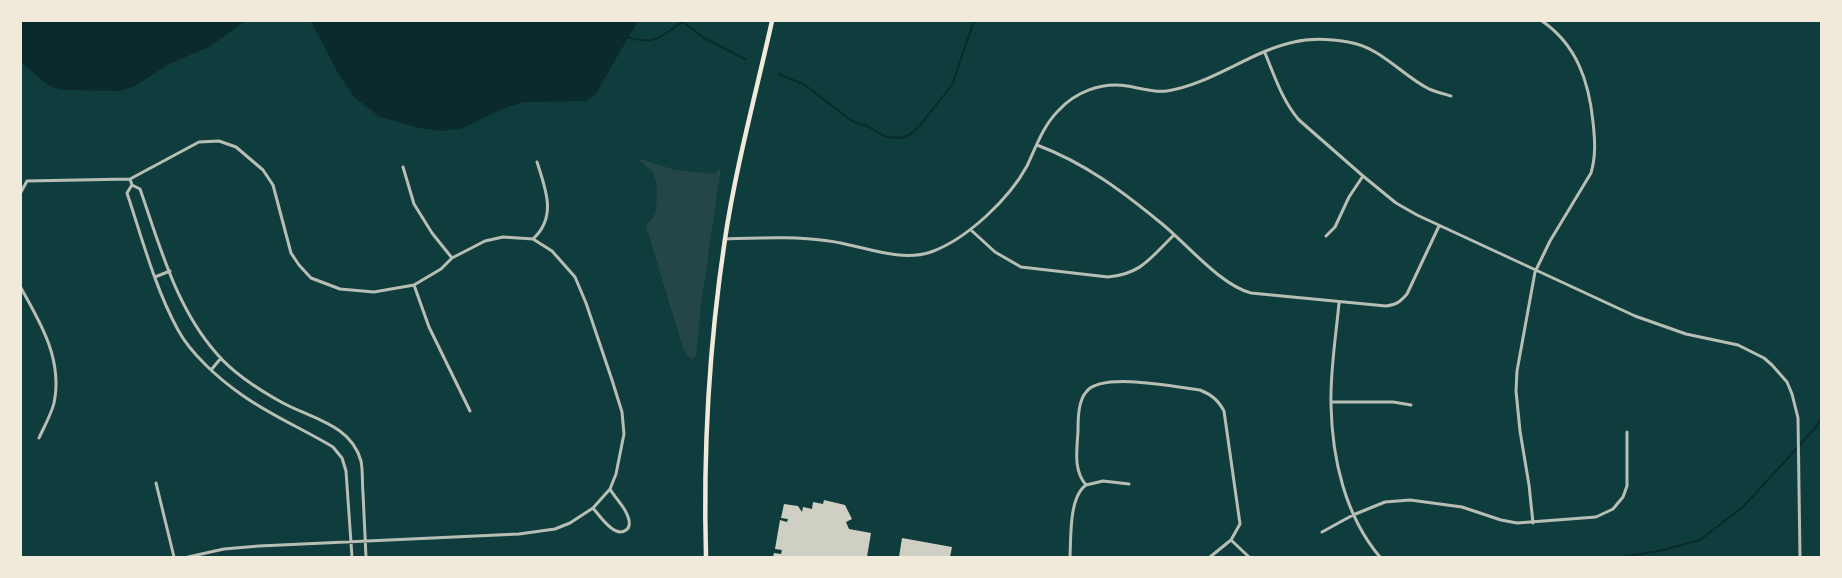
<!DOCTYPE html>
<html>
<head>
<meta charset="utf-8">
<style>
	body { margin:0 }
	#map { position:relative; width:1842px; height:578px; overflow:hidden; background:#0f3d3e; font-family:Helvetica,sans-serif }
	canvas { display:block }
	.frame { position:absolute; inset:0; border:22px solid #f1e9da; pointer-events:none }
</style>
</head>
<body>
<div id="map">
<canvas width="1842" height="578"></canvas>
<div class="frame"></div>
</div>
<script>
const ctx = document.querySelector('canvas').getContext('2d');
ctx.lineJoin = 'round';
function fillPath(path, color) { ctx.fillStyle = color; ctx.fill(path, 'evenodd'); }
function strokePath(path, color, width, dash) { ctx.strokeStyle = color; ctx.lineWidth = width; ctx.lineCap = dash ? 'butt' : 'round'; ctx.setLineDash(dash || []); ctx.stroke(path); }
const green = new Path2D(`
	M637,158L675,170L715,174L721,167L701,305L696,356L693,359L689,357L683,348L646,226L656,213L657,185L653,172Z`);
const water = new Path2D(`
	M21,21H245L209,47L169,64L135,86L120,91L65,90L54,88L45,83L21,62Z
	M311,21H638L595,95L586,101L524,102L504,108L463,128L442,131L419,128L380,117L355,98L339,75Z`);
const stream = new Path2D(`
	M627,37C653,45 661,38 680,23H685L704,38L745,59
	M779,74L805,85L852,121L867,126L886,137L901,138L911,134L922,123L952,85L974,21
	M1621,557L1659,551L1700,540L1743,507L1817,426L1821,418`);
const building = new Path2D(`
	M824,500L845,505L852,519L846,522L849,529L871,533L867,557H773L774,553L781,554L782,550L775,549L780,520L787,522L788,519L781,518L784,504L798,506L802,512L803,507L812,509L813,502L823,504Z
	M902,538L952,547L950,557H899Z`);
const minor = new Path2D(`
	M1265,53C1275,77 1282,100 1299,120L1363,176L1396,203L1417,215L1635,316L1686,334L1738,345L1764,358L1772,365L1787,382L1792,394L1798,418L1800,557
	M1037,145C1085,163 1122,191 1161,223C1186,243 1220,285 1251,293L1386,306C1396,305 1400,302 1407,294L1439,226
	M403,167L414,204L432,233L452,258
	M130,179L132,185L127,193C142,238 155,288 178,330C191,354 219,379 242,395C270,415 303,429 333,447L342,458L346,471L352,557
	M132,185L140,189C160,246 176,308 217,354C234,374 261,391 283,403C313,419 351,425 361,461C363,471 362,483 363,493C364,514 365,536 366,557
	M21,192L27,181L130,179L199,142L219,141L236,147L263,170L273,185L291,253L299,265L311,278L340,289L374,292L414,285L441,269L452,258L485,241L503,237L533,239L552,251L575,277L586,303L612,380L622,412L624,434L616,474L610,489L593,508L570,523L555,529L519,534L259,546L224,549L188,557
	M971,230L995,252L1021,267L1108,277C1142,274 1151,257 1174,235
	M1326,236L1335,227L1349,197L1363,176
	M533,239C557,217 546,190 537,162
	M725,239C759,238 795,236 829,241C861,245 899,263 931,252C967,239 1009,199 1027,166C1036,147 1043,126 1058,111C1075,92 1101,82 1127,86C1140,88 1154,93 1167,91C1212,84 1251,51 1294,42C1311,38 1330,39 1348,42C1381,47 1401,75 1429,89C1436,92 1444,94 1451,96
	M155,277L170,271
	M414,285L429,327L470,411
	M21,288C41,323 63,361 54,403C51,415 44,427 39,438
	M1339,303C1336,336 1330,371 1331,405C1332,458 1345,516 1380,557
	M211,370L221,358
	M1331,402H1393L1411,405
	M156,483L174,557
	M1086,485C1073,470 1077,450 1078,431C1078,419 1078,400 1087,391C1103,372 1176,387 1200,390C1212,395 1218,400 1224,411L1240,524L1231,540L1210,557
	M1086,485L1103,481L1129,484
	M593,508C599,515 615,539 626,530C630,528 630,521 628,517C626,508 615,498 610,489
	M1533,523L1529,485L1520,431L1516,391L1517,371L1535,272L1550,241L1591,173C1596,156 1595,140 1593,122C1589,82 1577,45 1542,21
	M1322,532L1353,515L1385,502L1410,500L1462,507L1501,520L1517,523L1596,517L1613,509L1623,497L1627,486V432
	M1231,540L1249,557
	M1070,557C1071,537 1069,497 1086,485`);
const secondary = new Path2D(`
	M706,557C703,451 709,345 725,239C736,166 756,93 772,21`);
fillPath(green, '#244646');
fillPath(water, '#0a2a2b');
strokePath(stream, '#0a2a2b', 2);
fillPath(building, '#cfcfc3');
strokePath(minor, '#b8beb3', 3);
strokePath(secondary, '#f1e9da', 4.5);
</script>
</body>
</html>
